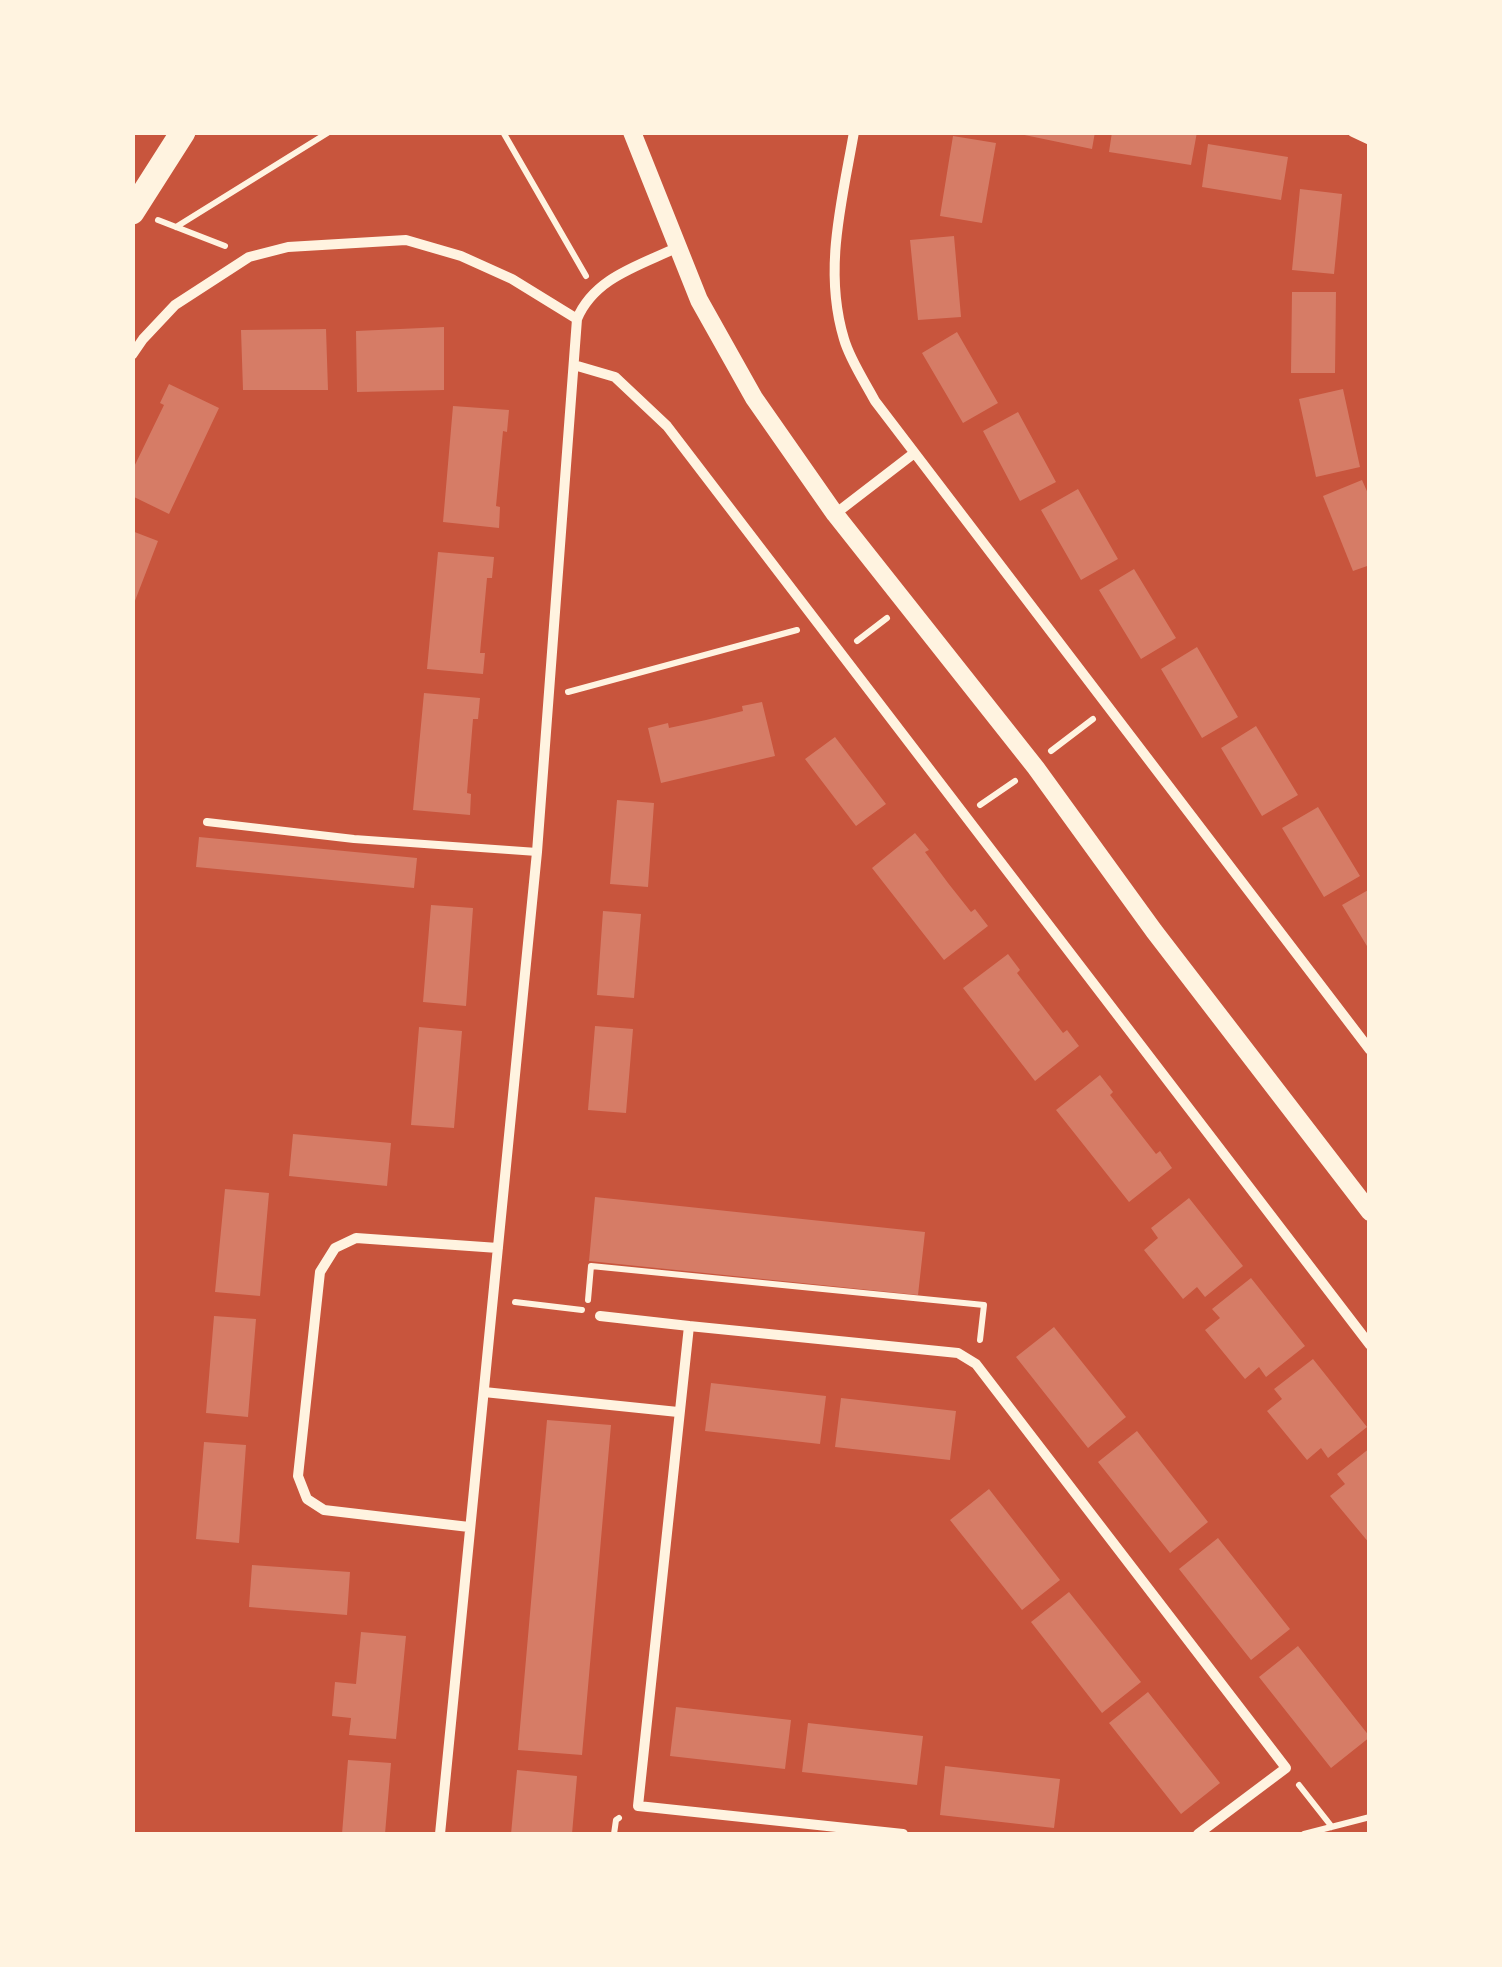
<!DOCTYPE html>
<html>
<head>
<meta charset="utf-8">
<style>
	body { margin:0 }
	#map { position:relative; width:1502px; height:1967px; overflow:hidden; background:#c8553d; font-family:Helvetica,sans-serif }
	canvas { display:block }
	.frame { position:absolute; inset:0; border:135px solid #fff3e0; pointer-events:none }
</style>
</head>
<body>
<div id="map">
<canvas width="1502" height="1967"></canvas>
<div class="frame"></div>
</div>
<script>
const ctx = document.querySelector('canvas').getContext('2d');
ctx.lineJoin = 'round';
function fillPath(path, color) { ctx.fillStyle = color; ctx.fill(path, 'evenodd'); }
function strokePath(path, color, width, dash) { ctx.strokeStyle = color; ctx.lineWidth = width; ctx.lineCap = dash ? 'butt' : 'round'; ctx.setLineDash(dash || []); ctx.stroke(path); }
const building = new Path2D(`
	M1010,132H1095L1092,149Z
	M1112,132H1197L1191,165L1109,152Z
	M953,136L996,143L982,223L940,216Z
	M1208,144L1288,157L1281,200L1202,187Z
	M1300,189L1342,194L1334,274L1292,270Z
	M954,236L961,317L918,320L910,240Z
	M1292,292H1336L1335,373H1291Z
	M444,327V390L357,392L356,331Z
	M326,329L328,390H243L241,330Z
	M957,332L998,403L963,423L922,353Z
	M169,384L219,408L169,514L132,496V471L164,405L160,403Z
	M1343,389L1360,467L1316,477L1299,399Z
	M453,406L509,410L507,432L503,431L496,506L500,507L499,528L443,522Z
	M1018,412L1056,482L1020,501L983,431Z
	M1362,480L1370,498V565L1353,571L1323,496Z
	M1078,489L1118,559L1081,580L1041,510Z
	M132,531L158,541L133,606H132Z
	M438,552L494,557L492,578H487L480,653H485L483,674L427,669Z
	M1134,569L1176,638L1141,659L1099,590Z
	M1197,647L1238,717L1202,738L1161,669Z
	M424,693L480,698L478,719H473L467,793L471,794L470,815L413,810Z
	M762,702L775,756L661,783L648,728L668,723L669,728L706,720L743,711L742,706Z
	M1256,726L1298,795L1262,816L1221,748Z
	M835,737L886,804L856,826L805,759Z
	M617,800L654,803L648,887L610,884Z
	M1318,807L1360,876L1324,897L1282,828Z
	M915,833L929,850L925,852L948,883L971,912L975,909L988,926L944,960L872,868Z
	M199,837L417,858L414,888L196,867Z
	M1370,889V951L1342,905Z
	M431,905L473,908L466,1006L423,1002Z
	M603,911L641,914L634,998L597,995Z
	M1008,954L1020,970L1017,973L1063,1033L1067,1030L1079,1046L1035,1081L963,988Z
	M595,1026L633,1029L626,1113L588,1110Z
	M419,1027L462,1031L454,1128L411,1125Z
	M1100,1075L1113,1092L1110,1095L1156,1154L1160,1151L1172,1168L1129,1202L1056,1110Z
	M293,1134L391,1143L387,1186L289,1176Z
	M225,1189L269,1193L260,1296L215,1292Z
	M595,1197L925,1232L918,1295L589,1261Z
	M1189,1198L1243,1266L1205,1297L1197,1287L1183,1299L1144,1250L1158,1238L1151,1228Z
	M1251,1278L1305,1346L1266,1377L1259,1367L1245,1379L1205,1330L1220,1318L1212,1309Z
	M214,1316L256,1319L248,1417L206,1413Z
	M1054,1327L1126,1417L1088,1448L1016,1357Z
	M1313,1359L1367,1427L1328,1458L1321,1448L1307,1460L1267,1411L1282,1399L1274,1389Z
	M711,1383L826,1396L820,1444L705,1431Z
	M841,1398L956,1411L950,1460L835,1447Z
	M547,1420L611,1425L582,1755L518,1750Z
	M1137,1431L1208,1522L1170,1553L1098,1462Z
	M204,1442L246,1445L239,1543L196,1539Z
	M1370,1448V1544L1330,1496L1345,1484L1337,1474Z
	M989,1489L1060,1580L1022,1610L950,1520Z
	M1218,1538L1290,1629L1251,1660L1179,1569Z
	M252,1565L350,1572L347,1615L249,1607Z
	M1069,1592L1141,1682L1102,1713L1031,1622Z
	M361,1632L406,1636L396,1739L349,1735L351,1718L332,1716L335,1682L356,1684Z
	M1298,1646L1370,1737L1331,1768L1259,1677Z
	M1148,1692L1220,1783L1181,1814L1109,1723Z
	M676,1707L791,1720L785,1769L670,1756Z
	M808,1723L923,1736L917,1785L802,1772Z
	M348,1760L391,1763L385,1834H342Z
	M945,1766L1060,1779L1054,1828L940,1815Z
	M517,1770L577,1776L572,1834H511Z`);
const path = new Path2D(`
	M503,132L586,276
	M158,220L225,246
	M176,227L329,132
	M857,641L887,618
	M568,692L797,630
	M1051,751L1093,719
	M980,805L1015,781
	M588,1300L591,1266L984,1305L980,1340
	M515,1302L582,1310
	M1299,1785L1332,1827
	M614,1834L616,1820L619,1818
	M1304,1834L1370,1817`);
const service = new Path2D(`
	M207,822L354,839L537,852`);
const minor = new Path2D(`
	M854,132C842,201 823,270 844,339C850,360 865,382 875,401L1370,1050
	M1353,132L1370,140
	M132,355L143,339L175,305L249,257L288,247L406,240L461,256L512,279L577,319
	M574,365L615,377L667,426L1370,1345
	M835,514L913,454
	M600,1316L689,1326
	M484,1392L678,1412
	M469,1527L324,1510L307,1499L298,1476L320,1272L335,1248L356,1238L498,1248
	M440,1834L537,852L577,319C594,278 638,266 676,248
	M903,1834L638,1806L689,1326L958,1353L976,1364L1286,1768L1198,1834`);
const tertiary = new Path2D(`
	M632,132L699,300L754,398L835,514L1036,768L1154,931L1370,1212`);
const primary = new Path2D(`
	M132,212L183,132`);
fillPath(building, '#d67c66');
strokePath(path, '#fff3e0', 6);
strokePath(service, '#fff3e0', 8);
strokePath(minor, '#fff3e0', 10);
strokePath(tertiary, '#fff3e0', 18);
strokePath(primary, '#fff3e0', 25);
</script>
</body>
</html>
